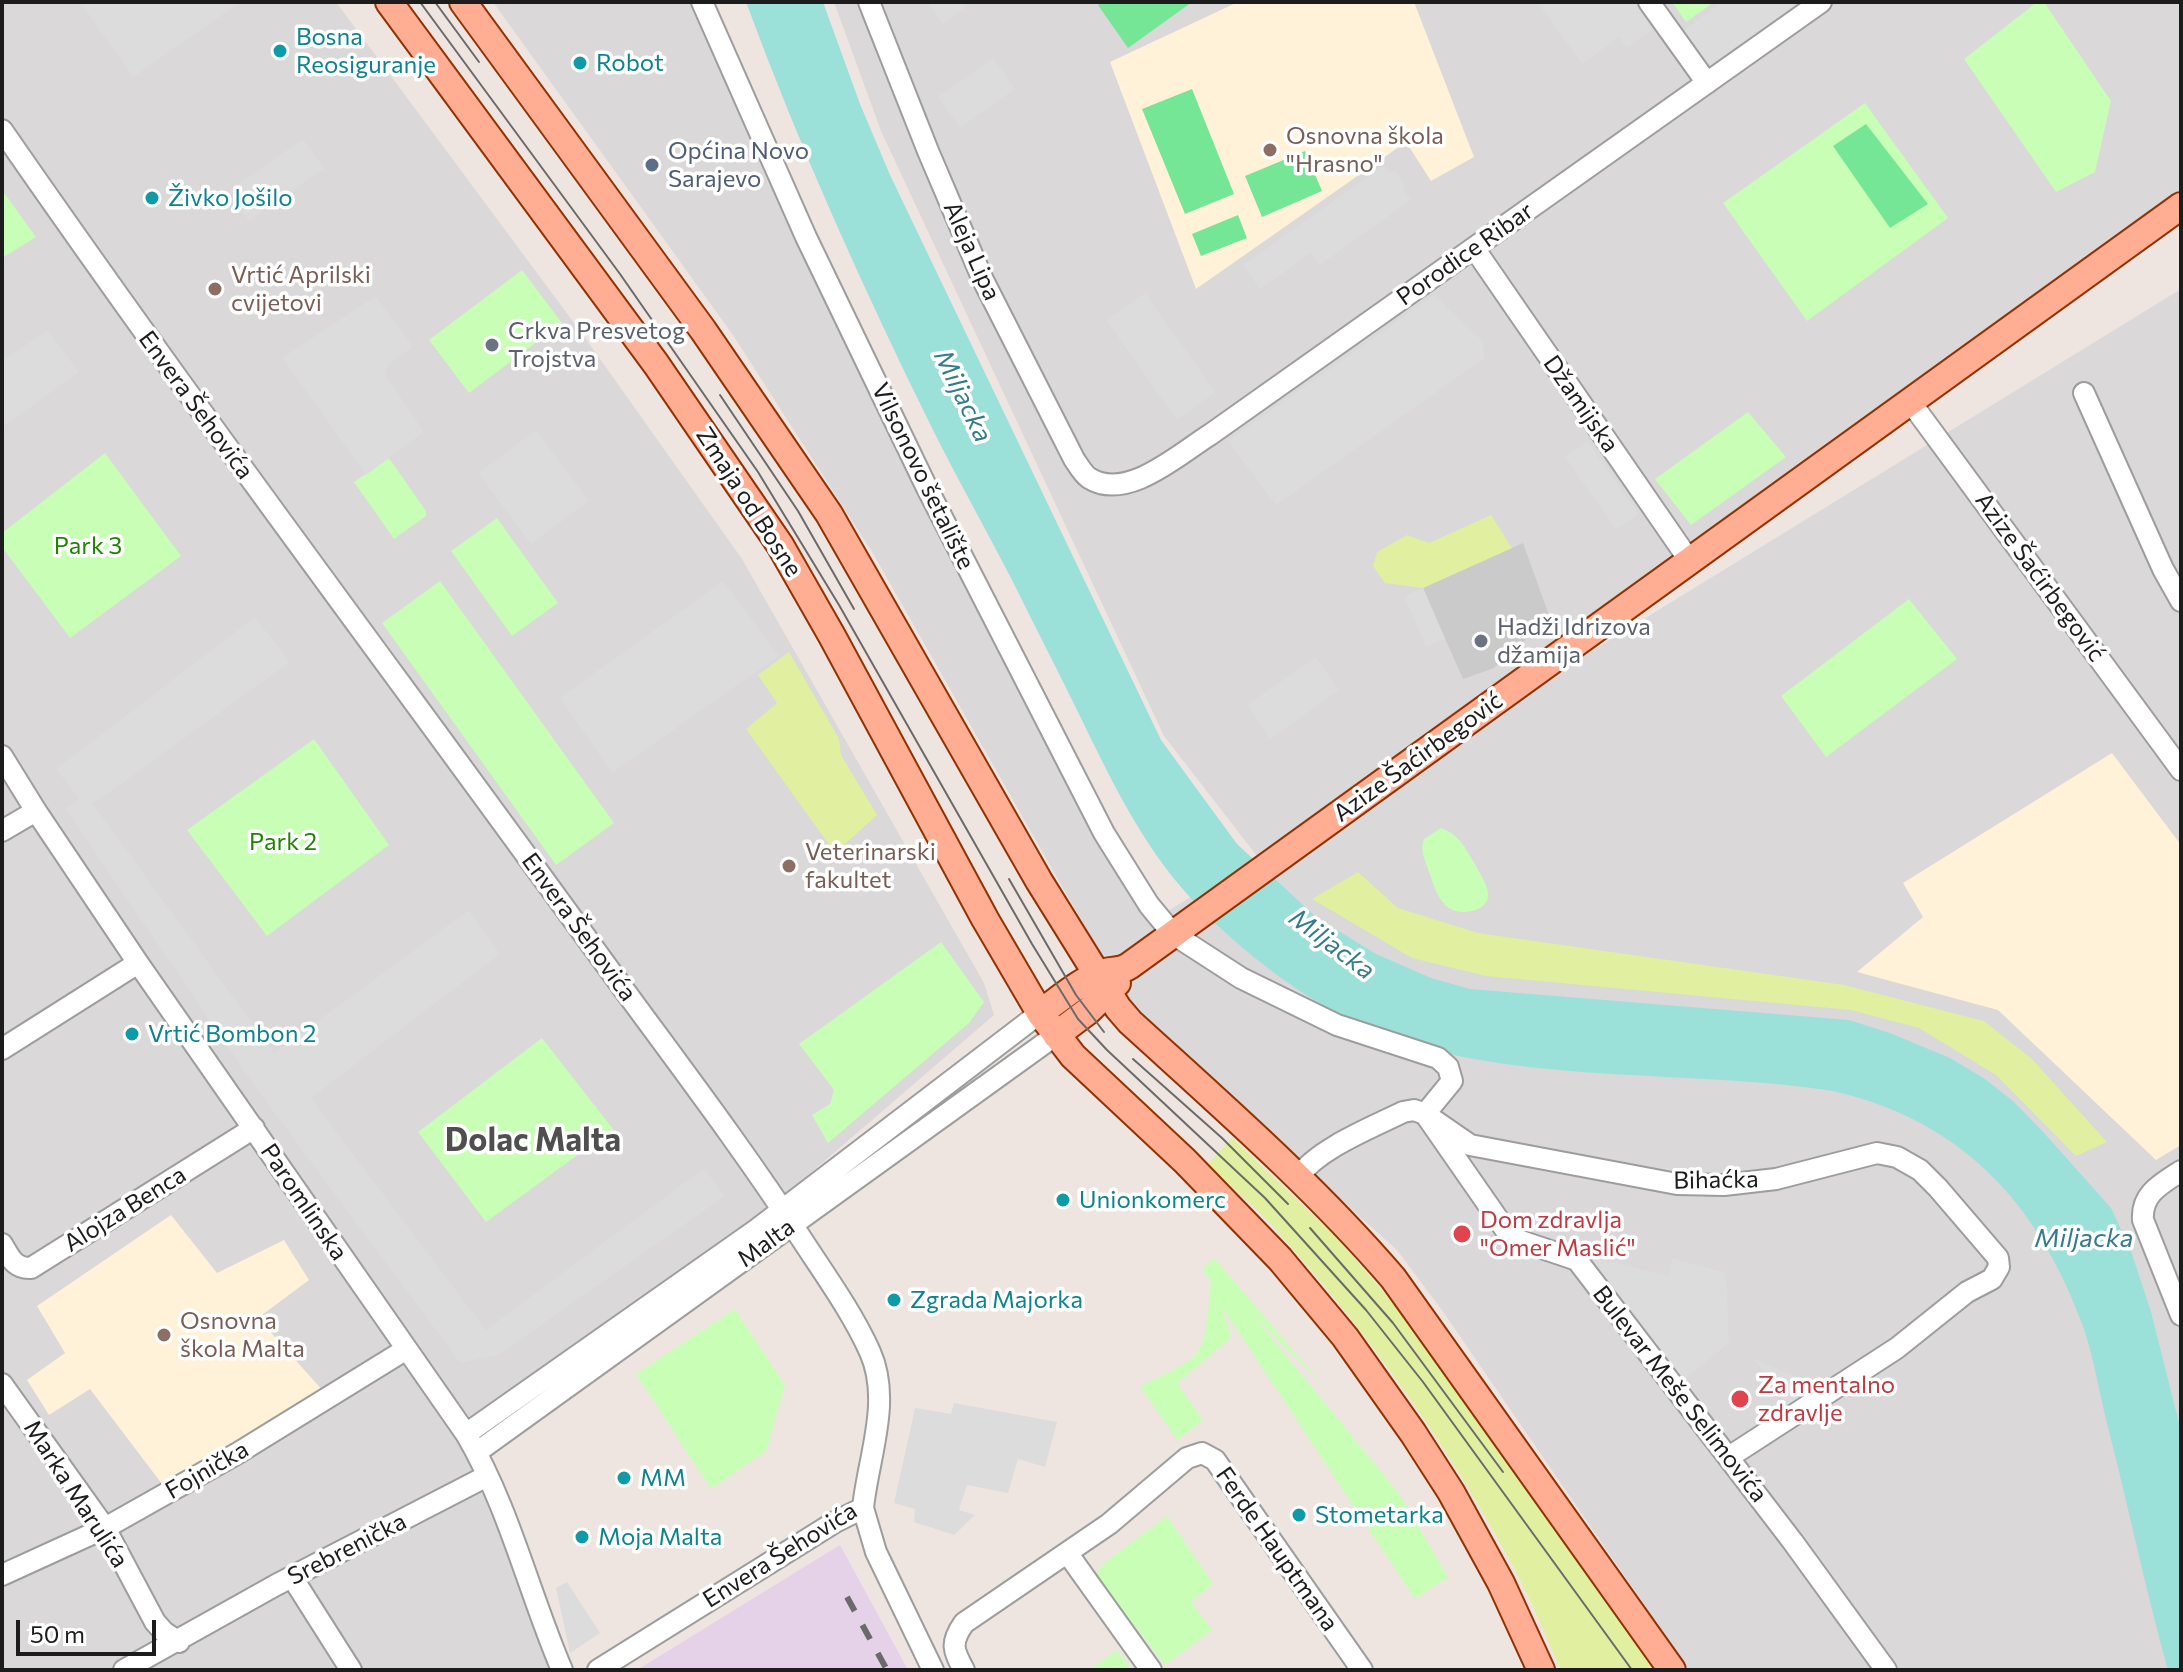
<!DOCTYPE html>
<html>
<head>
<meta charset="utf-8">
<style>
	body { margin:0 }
	#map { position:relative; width:2183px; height:1672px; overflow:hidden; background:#eee5e0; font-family:Commissioner,sans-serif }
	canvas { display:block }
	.frame { position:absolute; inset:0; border:4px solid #1c1c1c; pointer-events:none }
	.scale { position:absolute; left:16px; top:1620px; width:140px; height:36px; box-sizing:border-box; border:4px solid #1c1c1c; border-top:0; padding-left:10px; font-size:24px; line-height:28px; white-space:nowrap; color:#1c1c1c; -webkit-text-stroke:6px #fff; paint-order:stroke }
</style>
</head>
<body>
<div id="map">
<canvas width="2183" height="1672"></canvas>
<div class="frame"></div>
<div class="scale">50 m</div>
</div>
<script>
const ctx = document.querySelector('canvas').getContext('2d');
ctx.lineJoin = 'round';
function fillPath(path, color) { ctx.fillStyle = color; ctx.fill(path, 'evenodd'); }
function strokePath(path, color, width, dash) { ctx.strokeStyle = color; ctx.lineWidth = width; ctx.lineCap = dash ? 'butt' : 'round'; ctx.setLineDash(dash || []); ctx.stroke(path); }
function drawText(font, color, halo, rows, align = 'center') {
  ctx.font = font + ' Commissioner,sans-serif'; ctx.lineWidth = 7; ctx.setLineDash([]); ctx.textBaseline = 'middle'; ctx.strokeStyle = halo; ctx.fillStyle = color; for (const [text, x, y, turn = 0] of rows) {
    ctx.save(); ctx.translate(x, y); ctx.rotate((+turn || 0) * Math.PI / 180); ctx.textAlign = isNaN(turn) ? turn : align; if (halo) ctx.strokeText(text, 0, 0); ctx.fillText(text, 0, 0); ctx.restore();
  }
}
const residential = new Path2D(`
	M2,2H336L583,335L742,559L984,983L994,1015L727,1245L480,1450L456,1433L562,1670H2Z
	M493,2H705L830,298L1155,919L1257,856L1164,736L881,131L834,2H2181V189L2037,308L1359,794L2181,289V1670H1689L1444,1313L1397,1250L1135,1015L874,555L733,335Z`);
const industrial = new Path2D(`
	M840,1545L908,1670H637Z`);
const education = new Path2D(`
	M1238,2H1414L1474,157L1431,181L1406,142L1196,289L1110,62Z
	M2112,753L2181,845V1145L2156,1160L1998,1010L1857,972L1923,917L1903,883Z
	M171,1215L217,1273L284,1240L309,1280L258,1318L324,1392L162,1484L90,1389L49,1415L27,1380L65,1353L37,1306Z`);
const religious = new Path2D(`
	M1523,543L1550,618L1494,668L1463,679L1423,588Z`);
const grass = new Path2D(`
	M1491,515L1512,548L1423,588L1385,583L1373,566L1377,552L1407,535L1429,543Z
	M789,652L839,739L841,755L877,815L835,853L746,729L777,703L758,675Z
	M1358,872L1398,908L1478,933L1844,985L1984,1021L2032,1059L2107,1142L2076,1156L1996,1075L1919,1028L1851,1010L1486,976L1412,958L1312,899Z
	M1232,1138L1337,1238L1393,1303L1658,1670H1561C1546,1637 1532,1602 1515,1570C1450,1448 1370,1335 1278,1232C1256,1208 1231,1186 1208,1164Z`);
const park = new Path2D(`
	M1672,2H1714L1686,22Z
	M2037,2H2044L2111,101L2095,172L2056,192L1964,59Z
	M1865,103L1948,218L1807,321L1723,203Z
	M2,190L36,237L2,258Z
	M522,270L562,323L469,393L429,340Z
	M1748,412L1786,457L1691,525L1655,479Z
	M105,453L181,556L70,638L2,547V533Z
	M389,458L426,511V516L394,539L354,482Z
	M497,518L558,603L512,636L451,551Z
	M440,581L614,823L556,865L382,623Z
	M1909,599L1957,659L1826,757L1781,696Z
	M314,739L389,845L267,936L187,830Z
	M1441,828C1459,834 1466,849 1475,864C1479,872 1487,884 1488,893C1490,912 1461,916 1449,908C1437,900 1433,882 1428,869C1424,858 1420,850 1424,839Z
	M941,942L984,1002L969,1023L828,1143L812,1115L830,1104L834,1090L799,1044Z
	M542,1038L613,1129L486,1222L418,1132Z
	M1214,1258L1323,1385L1253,1315L1400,1495L1448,1577L1415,1599L1222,1307L1231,1338L1177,1383L1203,1420L1177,1440L1140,1386C1158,1377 1180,1369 1195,1355C1208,1342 1209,1300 1211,1282L1202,1269Z
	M735,1309L785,1385L766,1451L711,1489L636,1374Z
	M1167,1516L1213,1584L1191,1602L1212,1630L1165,1665L1095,1574L1104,1563Z
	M1117,1650L1132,1670H1089Z`);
const pitch = new Path2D(`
	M1102,2H1192L1128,48L1098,5Z
	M1192,89L1234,194L1185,214L1142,109Z
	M1866,124L1928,204L1890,228L1833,146Z
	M1305,151L1322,191L1262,217L1245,176Z
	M1238,215L1247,238L1201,256L1192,234Z`);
const parking = new Path2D(`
	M80,2H241L133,77Z
	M927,2H973L943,24Z
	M1537,2H1639L1656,27L1627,48L1619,37L1582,64Z
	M1723,2H1808L1714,72L1684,30Z
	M993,58L1015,89L960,128L938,97Z
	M303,139L324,168L249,221L228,191Z
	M1384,165L1390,173L1395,170L1406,186L1403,189L1411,200L1319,265L1311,253L1260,289L1243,265Z
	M1145,293L1216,392L1177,420L1106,320Z
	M1434,295L1482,340L1485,358L1276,505L1228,441Z
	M376,296L413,347L389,364L385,374L424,432L366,475L282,358Z
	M48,330L79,372L2,428V361Z
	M536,430L589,501L531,544L478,473Z
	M1587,441L1639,514L1616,530L1565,457Z
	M723,581L779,656L612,773L560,698Z
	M1423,588L1445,639L1426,647L1404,596Z
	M255,617L290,662L93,804L274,1053L469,910L500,954L311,1098L486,1330L704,1168L725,1196L500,1354L460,1363L256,1088L65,809L79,799L56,769Z
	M1316,657L1339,690L1270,739L1247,705Z
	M1586,1256L1668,1276L1672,1258L1726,1273L1729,1343L1681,1382Z
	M1754,1359L1819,1386L1789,1408Z
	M954,1403L1057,1422L1045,1467L1018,1459L1008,1493L967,1485L959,1510L975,1515L954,1535L914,1522L915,1509L894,1503L915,1408L951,1414Z
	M567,1582L600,1633L570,1653L556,1588Z`);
const water = new Path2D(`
	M746,2H823L860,104L890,175L1161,740L1237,844L1316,917L1376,954L1431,978L1470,989L1849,1020L1890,1033L1950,1058L1985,1079L2014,1102L2044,1133L2111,1208L2131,1251L2151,1312L2181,1431V1670H2168C2145,1588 2128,1505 2107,1423C2099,1392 2094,1359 2084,1329C2040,1206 1964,1121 1833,1091C1689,1069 1534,1085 1394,1039C1321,1015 1231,946 1181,887C1135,833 1105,767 1074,704C1054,663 1033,623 1013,582C986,529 956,477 930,424C862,286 799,146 746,2Z`);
const minor = new Path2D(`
	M702,2L806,237L927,488L1104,833L1149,905L1173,934L1241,978L1337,1025L1438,1058L1448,1067L1452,1081L1425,1114L1470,1145L1677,1184L1724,1185L1776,1179L1877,1153L1897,1157L1920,1170L1938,1188L1998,1258L1999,1267L1992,1279L1967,1292L1897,1348L1729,1457
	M869,2L928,151L983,280L1074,459C1078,465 1083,474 1089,478C1127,502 1179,454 1211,434L1821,2
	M1649,2L1707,83
	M2,130C195,409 399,679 598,954C666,1048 738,1141 801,1238C825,1275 852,1312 870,1352C892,1401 868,1458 863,1508L835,1522L598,1670
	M1474,248L1689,560
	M2084,393L2163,569L2181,601
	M1909,400L2181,770
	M2,756L36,811L138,963L466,1434C509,1507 529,1593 562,1670
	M2,831L36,811
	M2,1049L138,963
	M2181,1171C2161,1184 2141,1194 2143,1220L2181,1315
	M1298,1177C1319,1148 1371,1128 1403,1112L1414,1110L1425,1114L1507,1232L1515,1239L1577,1260L1793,1542L1886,1670
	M2,1244C10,1257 14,1269 31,1268L254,1128
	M2,1384L105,1528L155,1622L164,1632L179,1642
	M466,1434L756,1230L1040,1013
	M477,1452L1056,1035
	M863,1508L876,1552L933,1670
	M1068,1554L1151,1670
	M2,1575L105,1528L238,1453L405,1350
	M292,1577L351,1670
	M124,1670L276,1585L487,1476
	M964,1670C953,1650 950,1643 964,1623L1109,1524L1187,1458L1202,1453L1215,1460L1362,1670`);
const major = new Path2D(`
	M389,2L656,364L780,545L832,636L985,919L1040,1013L1073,1056L1185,1161L1280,1259L1345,1337L1413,1433L1451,1492L1501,1583L1541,1670
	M463,2L703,330L829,514L1039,881L1118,1008L1130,1022C1221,1105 1313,1185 1393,1278L1672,1670
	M1040,1013C1060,999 1082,979 1105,972C1115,969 1120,972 1129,966L2181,206
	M1056,1035L1088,1011L1117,983`);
const tram = new Path2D(`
	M420,2L620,274L758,472L839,605L1032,944L1078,1019L1107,1050L1265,1198L1366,1310L1423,1382L1632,1670
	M435,2L479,62
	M720,395L798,511L854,609
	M1009,879L1076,995L1104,1032
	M1133,1059L1222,1138L1288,1204
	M1310,1228L1393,1323L1503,1472`);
const rail = new Path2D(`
	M847,1597L887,1670`);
const markers = [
	[280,51,8,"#0f9aa8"],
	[580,63,8,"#0f9aa8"],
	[1270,150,8,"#8d6e63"],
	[652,165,8,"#5c6f8a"],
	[152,198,8,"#0f9aa8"],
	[215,289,8,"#8d6e63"],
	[492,345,8,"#6b7280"],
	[1481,641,8,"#6b7280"],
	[789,866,8,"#8d6e63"],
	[132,1034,8,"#0f9aa8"],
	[1063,1200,8,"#0f9aa8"],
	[1462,1234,10,"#e0444e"],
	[894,1300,8,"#0f9aa8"],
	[164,1335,8,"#8d6e63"],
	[1740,1399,10,"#e0444e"],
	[624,1478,8,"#0f9aa8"],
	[1299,1515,8,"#0f9aa8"],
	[582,1537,8,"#0f9aa8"]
];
const cultureNames = [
	["Bosna",296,37],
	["Reosiguranje",296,65],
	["Robot",596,63],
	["Živko Jošilo",168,198],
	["Vrtić Bombon 2",148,1034],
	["Unionkomerc",1079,1200],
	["Zgrada Majorka",910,1300],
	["MM",640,1478],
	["Stometarka",1315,1515],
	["Moja Malta",598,1537]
];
const educationNames = [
	["Osnovna škola",1286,136],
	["\"Hrasno\"",1286,164],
	["Vrtić Aprilski",231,275],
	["cvijetovi",231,303],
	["Veterinarski",805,852],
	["fakultet",805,880],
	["Osnovna",180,1321],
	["škola Malta",180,1349]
];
const serviceNames = [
	["Općina Novo",668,151],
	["Sarajevo",668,179]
];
const streetNames = [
	["Aleja Lipa",972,251,66],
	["Porodice Ribar",1465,254,-35],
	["Džamijska",1581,404,55],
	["Envera Šehovića",196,405,54],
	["Vilsonovo šetalište",923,476,64],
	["Zmaja od Bosne",749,502,57],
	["Azize Šaćirbegović",2040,577,54],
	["Azize Šaćirbegović",1418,757,-36],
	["Envera Šehovića",579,927,54],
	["Bihaćka",1716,1180,-1],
	["Paromlinska",304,1202,56],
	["Alojza Benca",125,1209,-32],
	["Malta",766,1243,-36],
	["Bulevar Meše Selimovića",1680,1394,52],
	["Fojnička",207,1470,-30],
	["Marka Marulića",76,1494,57],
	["Srebrenička",347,1549,-27],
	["Ferde Hauptmana",1277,1549,55],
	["Envera Šehovića",780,1555,-32]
];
const worshipNames = [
	["Crkva Presvetog",508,331],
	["Trojstva",508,359],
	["Hadži Idrizova",1497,627],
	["džamija",1497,655]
];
const parkNames = [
	["Park 3",88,546],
	["Park 2",283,842]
];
const healthNames = [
	["Dom zdravlja",1480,1220],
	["\"Omer Maslić\"",1480,1248],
	["Za mentalno",1758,1385],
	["zdravlje",1758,1413]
];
const waterNames = [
	["Miljacka",963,396,64],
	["Miljacka",1332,944,37],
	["Miljacka",2084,1238]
];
const districtNames = [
	["Dolac Malta",533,1140]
];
fillPath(residential, '#dad8d9');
fillPath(industrial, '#e5d1e8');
fillPath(education, '#fff2d8');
fillPath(religious, '#cacaca');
fillPath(grass, '#e1efa0');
fillPath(park, '#c9feb7');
fillPath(pitch, '#75e695');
fillPath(parking, '#dcdcdc');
fillPath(water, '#9be1da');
strokePath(minor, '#9d9d9d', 24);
strokePath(major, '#933200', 30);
strokePath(minor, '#fff', 20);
strokePath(major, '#ffae94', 26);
strokePath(tram, '#6a6a6a', 2);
strokePath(rail, '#6a6a6a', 6, [16, 16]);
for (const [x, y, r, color] of markers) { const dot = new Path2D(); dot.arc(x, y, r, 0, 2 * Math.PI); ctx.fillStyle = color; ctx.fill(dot); strokePath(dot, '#fff', 3); }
drawText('24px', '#0d838f', '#fff', cultureNames, 'left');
drawText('24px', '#785e54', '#fff', educationNames, 'left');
drawText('24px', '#4e5e75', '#fff', serviceNames, 'left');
drawText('24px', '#1c1c1c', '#fff', streetNames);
drawText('24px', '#5b616d', '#fff', worshipNames, 'left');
drawText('24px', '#218201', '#fff', parkNames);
drawText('24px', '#be3a42', '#fff', healthNames, 'left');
drawText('italic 26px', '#347c8a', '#fff', waterNames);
drawText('bold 32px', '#4f4f4f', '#fff', districtNames);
</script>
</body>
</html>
